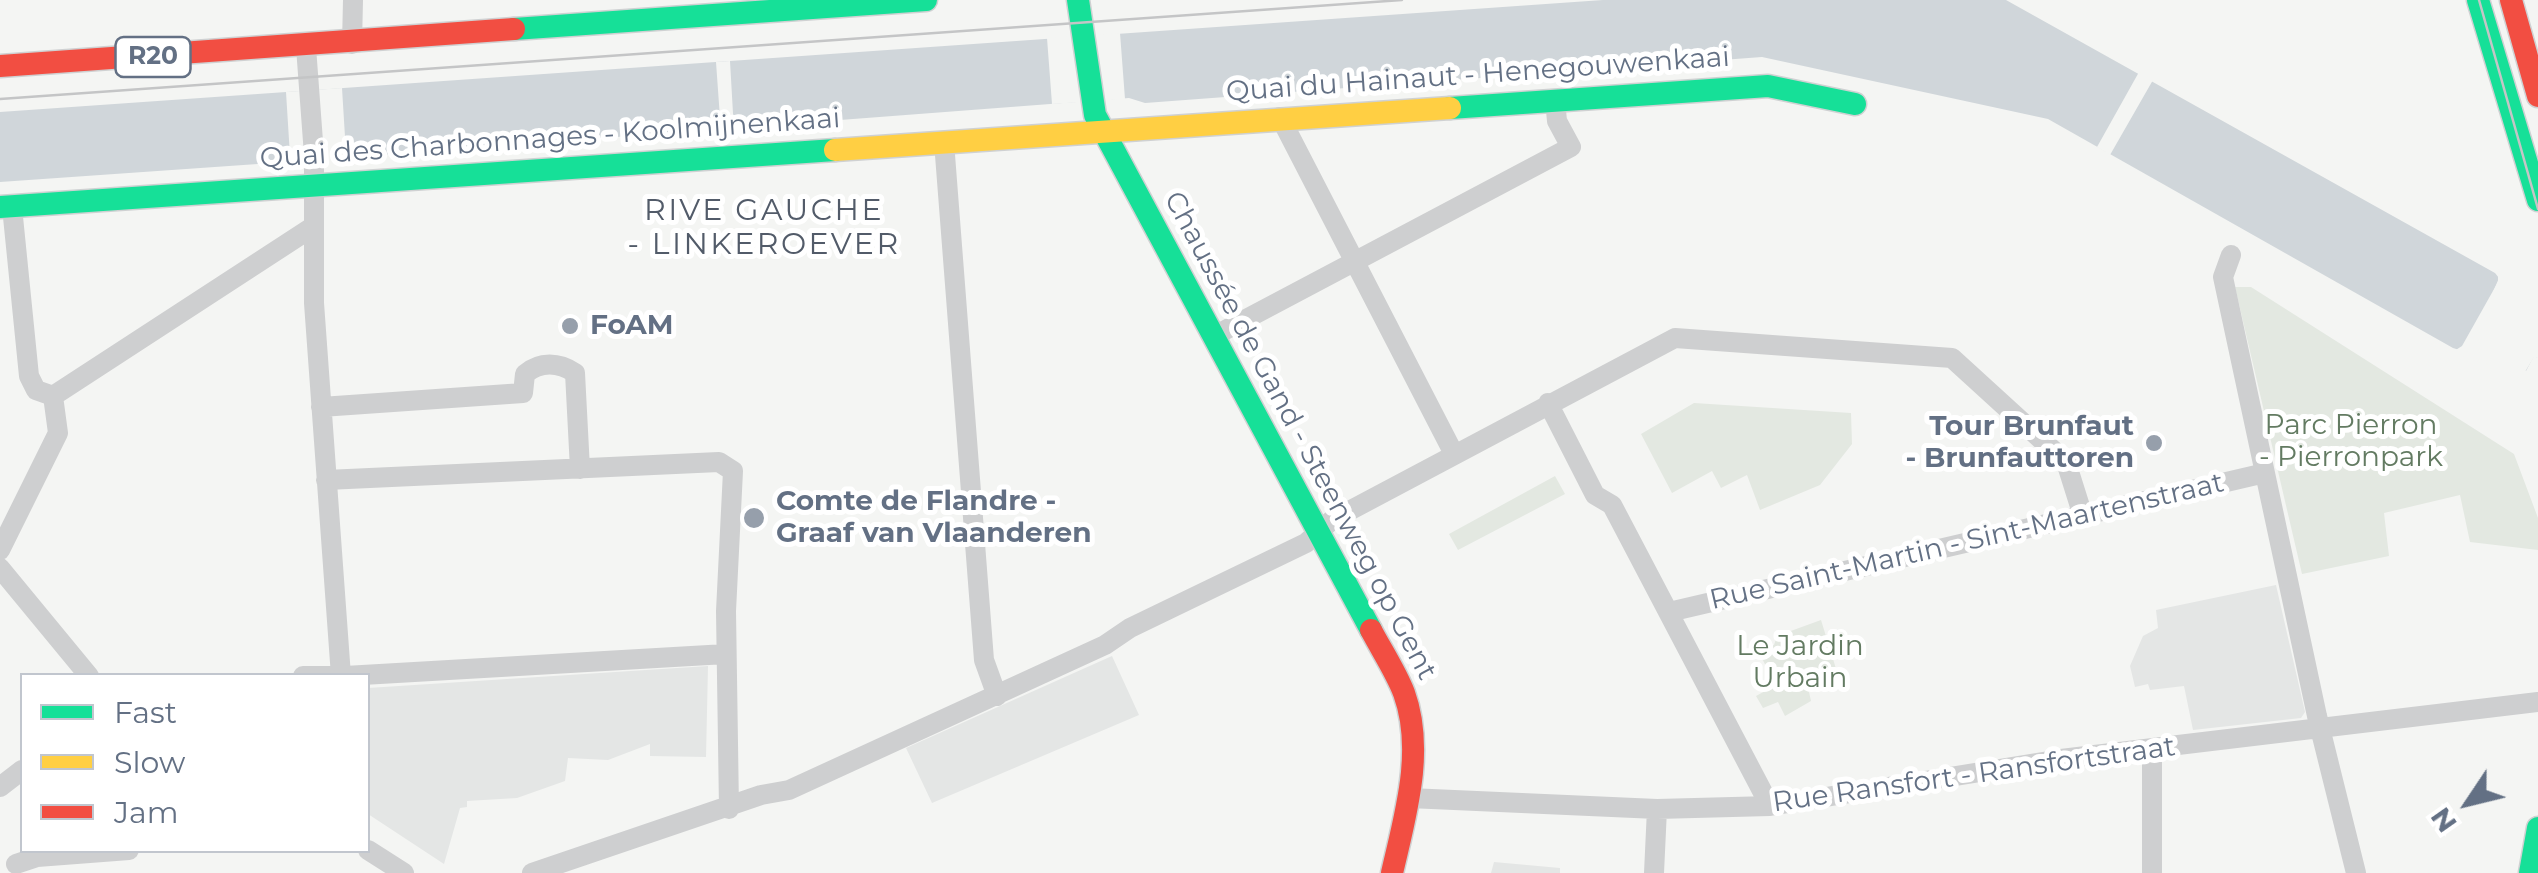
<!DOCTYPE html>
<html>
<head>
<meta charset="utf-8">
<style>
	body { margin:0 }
	#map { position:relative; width:2538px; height:873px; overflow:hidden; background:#f4f5f3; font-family:Montserrat,sans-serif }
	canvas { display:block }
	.legend { position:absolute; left:20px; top:673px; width:350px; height:180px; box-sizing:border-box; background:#fff; border:2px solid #c1c6ce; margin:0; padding:12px 18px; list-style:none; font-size:30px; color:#637084 }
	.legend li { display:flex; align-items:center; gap:20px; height:50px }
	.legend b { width:50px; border:2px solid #c1c6ce }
	.north { position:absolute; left:2418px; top:753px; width:100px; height:100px; -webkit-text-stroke:8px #fff; paint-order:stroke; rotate:235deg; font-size:28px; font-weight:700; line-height:40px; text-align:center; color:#637084 }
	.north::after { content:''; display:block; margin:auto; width:35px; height:45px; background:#637084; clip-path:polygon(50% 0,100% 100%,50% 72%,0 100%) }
</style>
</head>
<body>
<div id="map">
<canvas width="2538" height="873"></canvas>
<ul class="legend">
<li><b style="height:12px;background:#16e098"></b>Fast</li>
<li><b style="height:12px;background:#ffcf43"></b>Slow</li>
<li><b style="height:12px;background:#f24e42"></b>Jam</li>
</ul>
<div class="north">N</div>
</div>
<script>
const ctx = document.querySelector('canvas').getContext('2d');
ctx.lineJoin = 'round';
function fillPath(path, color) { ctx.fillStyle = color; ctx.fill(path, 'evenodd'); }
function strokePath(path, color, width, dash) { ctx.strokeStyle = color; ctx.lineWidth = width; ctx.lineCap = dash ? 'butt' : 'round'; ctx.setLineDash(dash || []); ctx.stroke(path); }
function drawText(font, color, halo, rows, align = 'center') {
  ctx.font = font + ' Montserrat,sans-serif'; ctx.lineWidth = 10; ctx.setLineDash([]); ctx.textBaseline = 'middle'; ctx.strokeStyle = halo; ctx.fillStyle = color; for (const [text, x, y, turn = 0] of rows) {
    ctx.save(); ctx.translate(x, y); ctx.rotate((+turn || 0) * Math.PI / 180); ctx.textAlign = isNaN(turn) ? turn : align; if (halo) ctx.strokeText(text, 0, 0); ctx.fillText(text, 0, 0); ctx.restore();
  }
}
const built = new Path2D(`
	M2276,585L2305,712L2301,718L2193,730L2184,686L2150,690L2148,684L2135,687L2130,666L2143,636L2158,628L2156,610Z
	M1112,656L1139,715L932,803L906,748Z
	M708,666L706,757L650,756V744L608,760L568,758L565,781L517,798L467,801V807L460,808L444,864L368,814V688Z
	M1494,862L1560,868V873H1491Z`);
const green = new Path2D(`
	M2235,287H2251L2514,454L2538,518V550L2470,542L2460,495L2384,513L2389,556L2302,574Z
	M1694,403L1851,413L1852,444L1820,485L1760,510L1747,475L1721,488L1712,471L1672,493L1641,434Z
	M1555,476L1565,494L1458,550L1449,534Z
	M1821,620L1841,685L1809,692L1811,701L1785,716L1778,702L1763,708L1756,696L1776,685L1758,651L1774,645L1777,636Z`);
const water = new Path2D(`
	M1603,0H2006L2495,273L2499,278L2493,292L2538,358L2534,356L2526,371L2453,348L2048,119L1762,57L1145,103L1129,98L367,156C340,149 297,151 272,163L0,182V112Z`);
const pier = new Path2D(`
	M1120,33L1125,99L1052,104L1047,38Z
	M730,61L734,131L721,132L716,62Z
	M2139,72L2153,80L2110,155L2097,147Z
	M342,88L346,153L290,156L286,92Z
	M2498,269L2504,278L2499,289L2538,311V358L2534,357L2523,375L2451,353L2462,346L2498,282Z`);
const street = new Path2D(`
	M352,44L353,0
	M306,47L314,155V303L341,676
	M1280,117L1454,454
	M944,142L984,660L997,696
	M12,207L29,376L36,390L53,396
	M2231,255L2223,277L2317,716L2356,873
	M1214,336L1571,147L1557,121L1555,100
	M53,396L311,228
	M1548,403L1595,495L1612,505L1770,806
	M321,407L523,393L525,374C540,361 559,362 575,373L580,469
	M326,480L719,462L733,471L726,611L729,809
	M0,550L58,433L53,396
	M0,568L89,676
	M1669,612L2265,473
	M303,676H340
	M345,676L726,654
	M2152,749V873
	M0,787L22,770
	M1409,798L1657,809L1770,806L2061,759L2538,702
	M368,850L404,873
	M16,864L37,857L129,850
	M532,873L761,795L789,790L1105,645L1130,628L1306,543L1332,520L1675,338L1952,358L2066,462L2083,516
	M1654,873L1657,809`);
const fast = new Path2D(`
	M1078,0L1095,115L1371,630
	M2478,0L2538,200
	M514,29L926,0
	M1450,108L1768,86L1855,104
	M0,207L835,150
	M2530,873L2538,828`);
const slow = new Path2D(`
	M835,150L1450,108`);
const jam = new Path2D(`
	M2511,0L2538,96
	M0,66L514,29
	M1371,630C1382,651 1396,672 1404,693C1425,751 1405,816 1392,873`);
const tram = new Path2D(`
	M2479,0L2538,209
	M0,99L1402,0`);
const markers = [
	[570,326,10,"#969fab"],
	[2154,443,10,"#969fab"],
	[754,518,12,"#969fab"]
];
const shields = [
	[153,57,75]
];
const shieldNames = [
	["R20",153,57]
];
const streetNames = [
	["Quai du Hainaut - Henegouwenkaai",1478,75,-4],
	["Quai des Charbonnages - Koolmijnenkaai",550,139,-4],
	["Chaussée de Gand - Steenweg op Gent",1300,436,62],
	["Rue Saint-Martin - Sint-Maartenstraat",1967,542,-13],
	["Rue Ransfort - Ransfortstraat",1974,775,-8]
];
const poiNames = [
	["FoAM",590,326],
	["Tour Brunfaut",2134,427,"right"],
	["- Brunfauttoren",2134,459,"right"],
	["Comte de Flandre -",776,502],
	["Graaf van Vlaanderen",776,534]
];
const parkNames = [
	["Parc Pierron",2351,426],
	["- Pierronpark",2351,458],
	["Le Jardin",1800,647],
	["Urbain",1800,679]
];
const neighbourhoodNames = [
	["RIVE GAUCHE",764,211],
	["- LINKEROEVER",764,245]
];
fillPath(built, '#e4e6e5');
fillPath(green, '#e3e8e1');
fillPath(water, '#d0d6da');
fillPath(pier, '#f4f5f3');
strokePath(fast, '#cfd1d2', 25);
strokePath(slow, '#cfd1d2', 25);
strokePath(jam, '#cfd1d2', 25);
strokePath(street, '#cecfd0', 20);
strokePath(fast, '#16e098', 22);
strokePath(slow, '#ffcf43', 22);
strokePath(jam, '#f24e42', 22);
strokePath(tram, '#c4c5c6', 2.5);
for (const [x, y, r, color] of markers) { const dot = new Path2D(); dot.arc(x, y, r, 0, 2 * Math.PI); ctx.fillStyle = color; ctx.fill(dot); strokePath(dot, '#fff', 4); }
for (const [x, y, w] of shields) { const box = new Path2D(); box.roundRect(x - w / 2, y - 20, w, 40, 8); ctx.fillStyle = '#fff'; ctx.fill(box); strokePath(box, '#637084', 2.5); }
drawText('bold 25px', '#637084', null, shieldNames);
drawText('28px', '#637084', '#fff', streetNames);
drawText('bold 28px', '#637084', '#fff', poiNames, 'left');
drawText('28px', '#637b62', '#fff', parkNames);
ctx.letterSpacing = '2.5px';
drawText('30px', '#525b69', '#fff', neighbourhoodNames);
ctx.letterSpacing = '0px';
</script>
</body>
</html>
